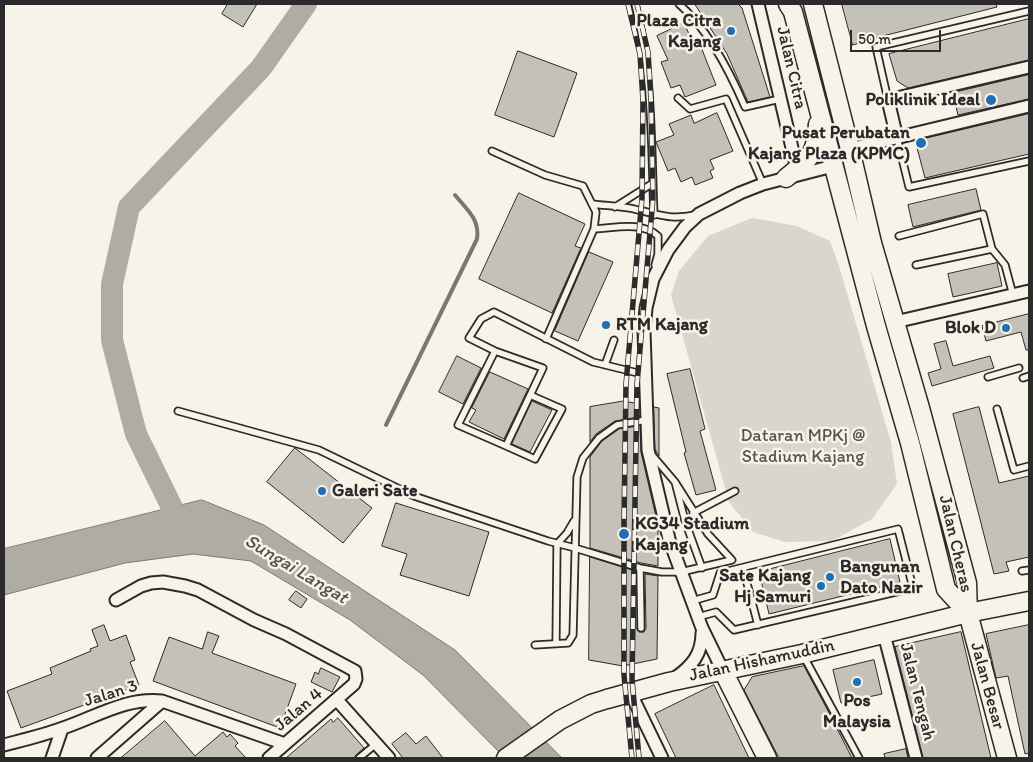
<!DOCTYPE html>
<html>
<head>
<meta charset="utf-8">
<style>
	body { margin:0 }
	#map { position:relative; width:1033px; height:762px; overflow:hidden; background:#f7f3e8; font-family:Itim,sans-serif }
	canvas { display:block }
	.frame { position:absolute; inset:0; border:5px solid #2b2b2b; pointer-events:none }
	.scale { position:absolute; left:850px; top:30px; width:91px; height:22px; box-sizing:border-box; border:2px solid #2b2b2b; border-top:0; padding-left:6px; font-size:15px; line-height:18px; white-space:nowrap; color:#2b2b2b; -webkit-text-stroke:4px #f7f3e8; paint-order:stroke }
</style>
</head>
<body>
<div id="map">
<canvas width="1033" height="762"></canvas>
<div class="frame"></div>
<div class="scale">50 m</div>
</div>
<script>
const ctx = document.querySelector('canvas').getContext('2d');
ctx.lineJoin = 'round';
function fillPath(path, color) { ctx.fillStyle = color; ctx.fill(path, 'evenodd'); }
function strokePath(path, color, width, dash) { ctx.strokeStyle = color; ctx.lineWidth = width; ctx.lineCap = dash ? 'butt' : 'round'; ctx.setLineDash(dash || []); ctx.stroke(path); }
function drawText(font, color, halo, rows, align = 'center') {
  ctx.font = font + ' Itim,sans-serif'; ctx.lineWidth = 5; ctx.setLineDash([]); ctx.textBaseline = 'middle'; ctx.strokeStyle = halo; ctx.fillStyle = color; for (const [text, x, y, turn = 0] of rows) {
    ctx.save(); ctx.translate(x, y); ctx.rotate((+turn || 0) * Math.PI / 180); ctx.textAlign = isNaN(turn) ? turn : align; if (halo) ctx.strokeText(text, 0, 0); ctx.fillText(text, 0, 0); ctx.restore();
  }
}
const green = new Path2D(`
	M752,218L797,226L830,241L839,266L891,442L897,484L872,519L832,541L785,542L753,532L729,502L671,295L679,271L708,236Z`);
const water = new Path2D(`
	M202,500L264,525L455,650L562,758H505L423,675L350,620L251,561L193,554L125,563L4,595V549Z`);
const stream = new Path2D(`
	M386,425L477,239C480,219 467,210 455,195`);
const river = new Path2D(`
	M185,534L136,434L112,340V284L129,207L261,68L306,4`);
const building = new Path2D(`
	M228,4H257L243,27L222,14Z
	M695,4H738L742,8L770,97L748,102L727,54Z
	M842,4H996L997,7L875,38L853,45Z
	M1029,19V60L908,88L897,81L889,54Z
	M684,23L696,49L701,47L716,85L685,97L680,85L671,88L661,62L668,60L657,36Z
	M518,51L577,73L554,137L495,115Z
	M1029,75V99L958,115L953,93Z
	M717,113L733,151L710,160L714,169L710,171L713,178L695,185L692,177L681,182L675,168L668,171L656,142L674,135L669,124L691,115L694,123Z
	M1029,114V154L925,178L916,144L919,140Z
	M976,189L981,210L913,227L908,205Z
	M519,193L585,224L575,246L581,248L552,313L479,279Z
	M589,252L613,262L578,341L555,331Z
	M997,263L1002,286L953,297L948,274Z
	M1029,314V350H1026L1021,332L986,341L982,326Z
	M946,341L953,366L990,356L994,368L932,386L928,373L941,369L934,344Z
	M457,356L481,368L463,404L439,392Z
	M690,369L705,429L700,431L716,490L696,495L684,453L686,452L667,374Z
	M490,372L528,389L504,439L469,422L476,410L472,408Z
	M532,401L552,410L530,452L512,444Z
	M624,401L639,404V417L615,421L596,434L590,442V407Z
	M654,407L659,408V456L655,449Z
	M979,407L999,483L1029,476V557L1006,562L1009,571L994,574L953,414Z
	M640,426L641,452L658,525V566L641,563L590,548V457L602,441L619,429Z
	M295,448L372,508L343,543L267,482Z
	M396,503L489,532L469,596L400,575L407,554L382,546Z
	M890,539L900,582L769,614L759,572Z
	M590,557L635,571L636,628L639,632H644L646,628L645,574L658,576L657,659L623,666L589,660Z
	M296,591L307,599L301,608L289,600Z
	M104,625L110,641L126,635L135,660L130,662L139,685L21,728L7,691L52,674L50,668L91,651L90,649L98,646L92,630Z
	M1029,625V753L1025,754L1008,676L996,678L986,634Z
	M208,632L219,636L212,653L296,684L280,728L153,681L169,637L202,649Z
	M961,632L991,758H923L895,647Z
	M874,660L882,694L841,703L833,670Z
	M804,666L826,707L852,758H779L744,690L752,677Z
	M321,668L340,677L332,692L311,682L315,672L318,674Z
	M714,685L749,758H676L655,714Z
	M338,718L364,748L356,755L354,758H286L331,719L333,722Z
	M165,721L195,756L223,732L227,737L230,734L238,743L235,746L246,758H121Z
	M406,733L416,744L426,736L443,758H403L392,744Z
	M906,749L908,758H885L884,754Z`);
const service = new Path2D(`
	M635,4C653,72 651,144 654,215
	M679,4C708,29 730,72 745,107L780,99
	M678,98L690,109L726,99L763,184
	M888,100L876,47L1029,11
	M897,138L909,187L1029,161
	M492,151L545,175L583,186L596,212L594,229L546,339
	M592,204C607,206 624,206 638,210C662,215 670,220 695,215
	M615,207L653,183
	M594,229C616,228 641,221 658,236V254L655,265
	M899,236L983,214L992,249L1005,265L1013,295
	M916,265L992,249
	M495,351L458,425L506,446L543,368L495,351L469,338L481,319L494,312L593,362L646,375
	M605,365L614,340
	M988,377L1019,368
	M1023,378L1029,376
	M997,409L1014,470L1029,466
	M178,411L319,450L414,496L548,541L575,548L640,568L662,572H681L732,560L708,534L675,482L685,521L702,568
	M506,446L535,459L562,409L530,395
	M652,455L675,482
	M693,513L735,491
	M640,568L641,628
	M743,568L758,625
	M1022,571L1029,570
	M692,601L713,595L720,573L898,529L913,588L734,630L716,612L698,617
	M556,643L557,544L567,533L574,521
	M535,645L568,643L573,635L577,477L583,458L599,438L617,425L647,420
	M803,655L859,758
	M359,758L376,744`);
const minor = new Path2D(`
	M758,4L797,169
	M897,138L888,100L1029,67
	M850,149L1029,106
	M895,322L1029,291
	M116,600L141,586L151,583L163,582L185,586L198,590L254,620L286,634L355,671L356,679L354,684L269,758
	M884,634L916,758
	M723,671L702,628L669,539L648,450L644,331L646,308L653,279L668,250L685,227L699,214L740,193L763,184L833,166
	M675,678C692,666 702,654 702,633
	M630,692L662,758
	M337,700L389,758
	M4,745C23,740 44,735 63,728C96,717 126,697 162,701L285,744
	M52,758L62,729
	M97,758L162,701`);
const primary = new Path2D(`
	M788,4L793,12L876,326L910,443L946,589L968,613
	M813,4L850,149L872,243L920,408L967,583L968,613L1007,758
	M786,178C809,159 816,156 818,124
	M723,671L767,758
	M506,758L560,720L591,704L607,699L669,682L802,654L968,613L1029,601`);
const rail = new Path2D(`
	M628,4L640,54L643,100L642,198L626,384L624,523V675L632,758
	M637,4L648,52L651,100L653,198L637,384L632,679L639,758`);
const markers = [
	[731,31,5,"#1f6fb2"],
	[991,100,6,"#1f6fb2"],
	[921,143,6,"#1f6fb2"],
	[606,325,5,"#1f6fb2"],
	[1006,328,5,"#1f6fb2"],
	[322,491,5,"#1f6fb2"],
	[624,534,6,"#1f6fb2"],
	[830,577,5,"#1f6fb2"],
	[821,586,5,"#1f6fb2"],
	[857,682,5,"#1f6fb2"]
];
const poiNames = [
	["Plaza Citra",721,21],
	["Kajang",721,42],
	["Poliklinik Ideal",980,100],
	["Pusat Perubatan",910,133],
	["Kajang Plaza (KPMC)",910,154],
	["RTM Kajang",616,325,"left"],
	["Blok D",996,328],
	["Galeri Sate",332,491,"left"],
	["KG34 Stadium",635,524,"left"],
	["Kajang",635,545,"left"],
	["Bangunan",840,567,"left"],
	["Dato Nazir",840,588,"left"],
	["Sate Kajang",811,576],
	["Hj Samuri",811,597],
	["Pos",857,701,"center"],
	["Malaysia",857,722,"center"]
];
const streetNames = [
	["Jalan Citra",791,68,77],
	["Jalan Cheras",955,544,77],
	["Jalan Hishamuddin",762,661,-12],
	["Jalan Besar",987,686,75],
	["Jalan Tengah",917,692,76],
	["Jalan 3",111,694,-17],
	["Jalan 4",299,710,-40]
];
const parkNames = [
	["Dataran MPKj @",803,436],
	["Stadium Kajang",803,457]
];
const waterNames = [
	["Sungai Langat",296,570,31]
];
fillPath(green, '#dad6cc');
fillPath(water, '#afaca4');
strokePath(water, '#7a7874', 1);
strokePath(stream, '#7a7874', 4);
strokePath(river, '#afaca4', 22);
fillPath(building, '#c4c1b9');
strokePath(building, '#2b2b2b', 1);
strokePath(service, '#2b2b2b', 9);
strokePath(minor, '#2b2b2b', 15);
strokePath(primary, '#2b2b2b', 21);
strokePath(service, '#f7f3e8', 5.5);
strokePath(minor, '#f7f3e8', 11);
strokePath(primary, '#f7f3e8', 18);
strokePath(rail, '#2b2b2b', 5.5);
strokePath(rail, '#f7f3e8', 4, [11]);
for (const [x, y, r, color] of markers) { const dot = new Path2D(); dot.arc(x, y, r, 0, 2 * Math.PI); ctx.fillStyle = color; ctx.fill(dot); strokePath(dot, '#f7f3e8', 2); }
drawText('bold 18px', '#2b2b2b', '#f7f3e8', poiNames, 'right');
drawText('18px', '#2b2b2b', '#f7f3e8', streetNames);
drawText('18px', '#575653', '#f7f3e8', parkNames);
drawText('italic 19px', '#53524f', '#f7f3e8', waterNames);
</script>
</body>
</html>
